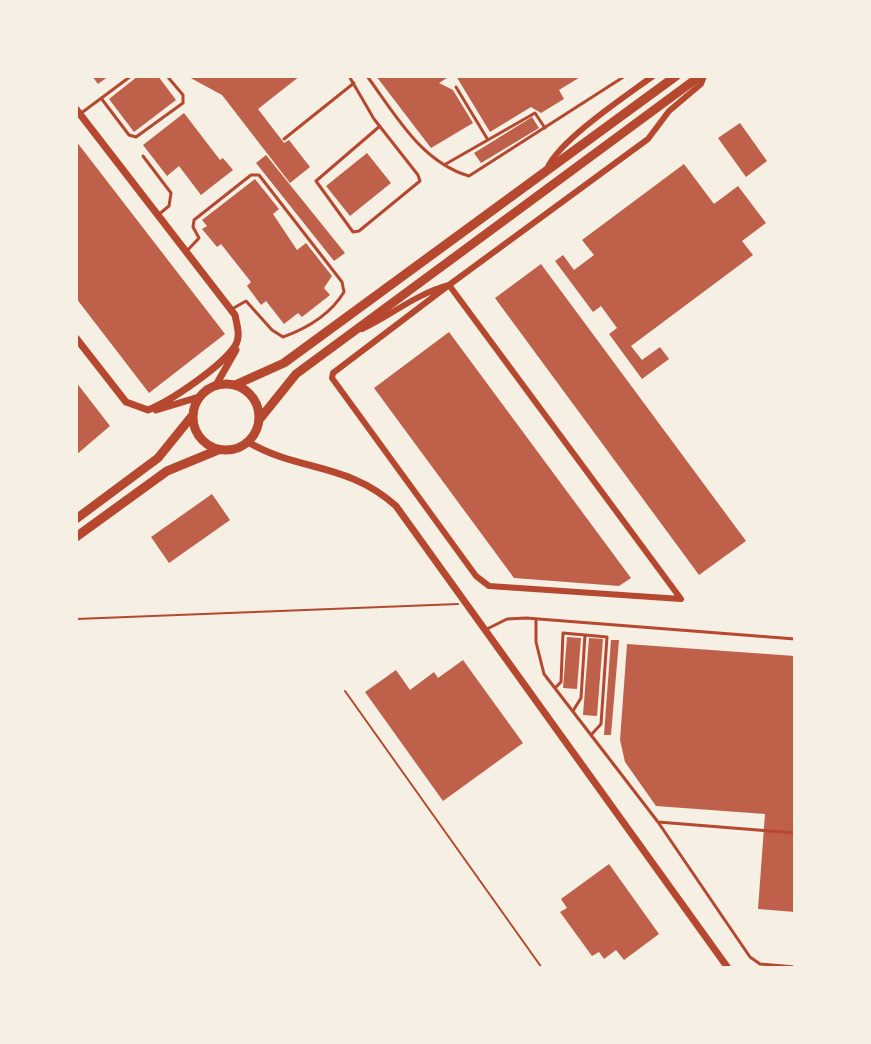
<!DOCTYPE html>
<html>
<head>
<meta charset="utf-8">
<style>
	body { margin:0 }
	#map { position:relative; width:871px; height:1044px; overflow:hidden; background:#f6efe4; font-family:"Varela Round",sans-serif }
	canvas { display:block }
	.frame { position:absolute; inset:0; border:78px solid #f6efe4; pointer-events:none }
</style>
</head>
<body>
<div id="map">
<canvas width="871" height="1044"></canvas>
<div class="frame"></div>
</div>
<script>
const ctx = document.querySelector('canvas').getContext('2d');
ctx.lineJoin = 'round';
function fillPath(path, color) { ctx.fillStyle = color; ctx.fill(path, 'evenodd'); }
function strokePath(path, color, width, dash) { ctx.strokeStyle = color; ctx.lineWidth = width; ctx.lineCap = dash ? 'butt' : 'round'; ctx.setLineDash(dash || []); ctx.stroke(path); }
const building = new Path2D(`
	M92,76H109L98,84Z
	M138,76H158L176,100L134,132L109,99Z
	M187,76H300L258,109L284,143L289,140L310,167L290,183L222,95Z
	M376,76H450L439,83L453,90L473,123L431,148Z
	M456,76H582L559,90L564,99L541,113L531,107L490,132Z
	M184,113L220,160L223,158L233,170L201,195L179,166L167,176L143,145Z
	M532,117L539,128L481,163L474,153Z
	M740,123L767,161L746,177L718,138Z
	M76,141L225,334L149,393L76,298Z
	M367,153L391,183L350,216L326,186Z
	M266,155L345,253L334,261L256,163Z
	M684,164L714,204L738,186L766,223L742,241L753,255L631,346L642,360L660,347L669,359L642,379L609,334L617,328L601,306L593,312L555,261L563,255L574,270L594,255L582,240Z
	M255,179L279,209L273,214L297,250L306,243L332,276L324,288L330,295L302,317L298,313L284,324L266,301L261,305L247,286L251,282L221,244L217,247L202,229L207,226L202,220Z
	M541,264L746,541L699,575L495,298Z
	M449,332L631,578L619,586L514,578L374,388Z
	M76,382L110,426L76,455Z
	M212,494L230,520L169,563L151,537Z
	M567,637L581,638L577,689L563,688Z
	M589,638L603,639L597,716L583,715Z
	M611,640H619L611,735H604Z
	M627,644L795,656V912L758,909L765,814L656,806L625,762L620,740Z
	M463,660L523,743L443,801L365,692L396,670L410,690L434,672L438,678Z
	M609,864L659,934L624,960L616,950L604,959L599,952L592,956L560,912L567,908L561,899Z`);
const path = new Path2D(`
	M76,619L458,604
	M345,691L542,968`);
const service = new Path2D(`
	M349,76L374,119L418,175L420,181L359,231L353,232L316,181L380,126
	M367,76C395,114 421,162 469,176L625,76
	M456,87L488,140
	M101,98L129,135L136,137L183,103V95L167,76
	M80,114L131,76
	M284,139L354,83
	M143,156L171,193L169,206L158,215
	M444,165L535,113L545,128
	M186,252L199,238L193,227L194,220L251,175H259L342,282L344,292C330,315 308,328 283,337L272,330L246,301L232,309
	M536,619V642L544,674L658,822L795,833
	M485,630L507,619L526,618L795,639
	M555,688L561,682L563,633L607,637L601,724L591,735
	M573,711L581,698L585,635
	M658,822L750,957L760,964L795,967`);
const minor = new Path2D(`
	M548,167C561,139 626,96 653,76
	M449,285L681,599L489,586L476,576L332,378L333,373Z
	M362,329C393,314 416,294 449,285L648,139L669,111L701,84L704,76`);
const tertiary = new Path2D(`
	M76,109L235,315C237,325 241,337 235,346C222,366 171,401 148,410L126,402L76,338
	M216,385L236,350
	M156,410L199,397
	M248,442C299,472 347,462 396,506L728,968`);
const trunk = new Path2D(`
	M193 417a33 33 0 1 1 66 0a33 33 0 1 1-66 0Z
	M235,385L284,363L676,76
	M259,420L296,374L700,76
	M76,519L158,458L192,416
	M76,537L167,471L218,450`);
fillPath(building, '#bf614a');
strokePath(path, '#b5482f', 2);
strokePath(service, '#b5482f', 3);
strokePath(minor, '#b5482f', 6);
strokePath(tertiary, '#b5482f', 7);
strokePath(trunk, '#b5482f', 9);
</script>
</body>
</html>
